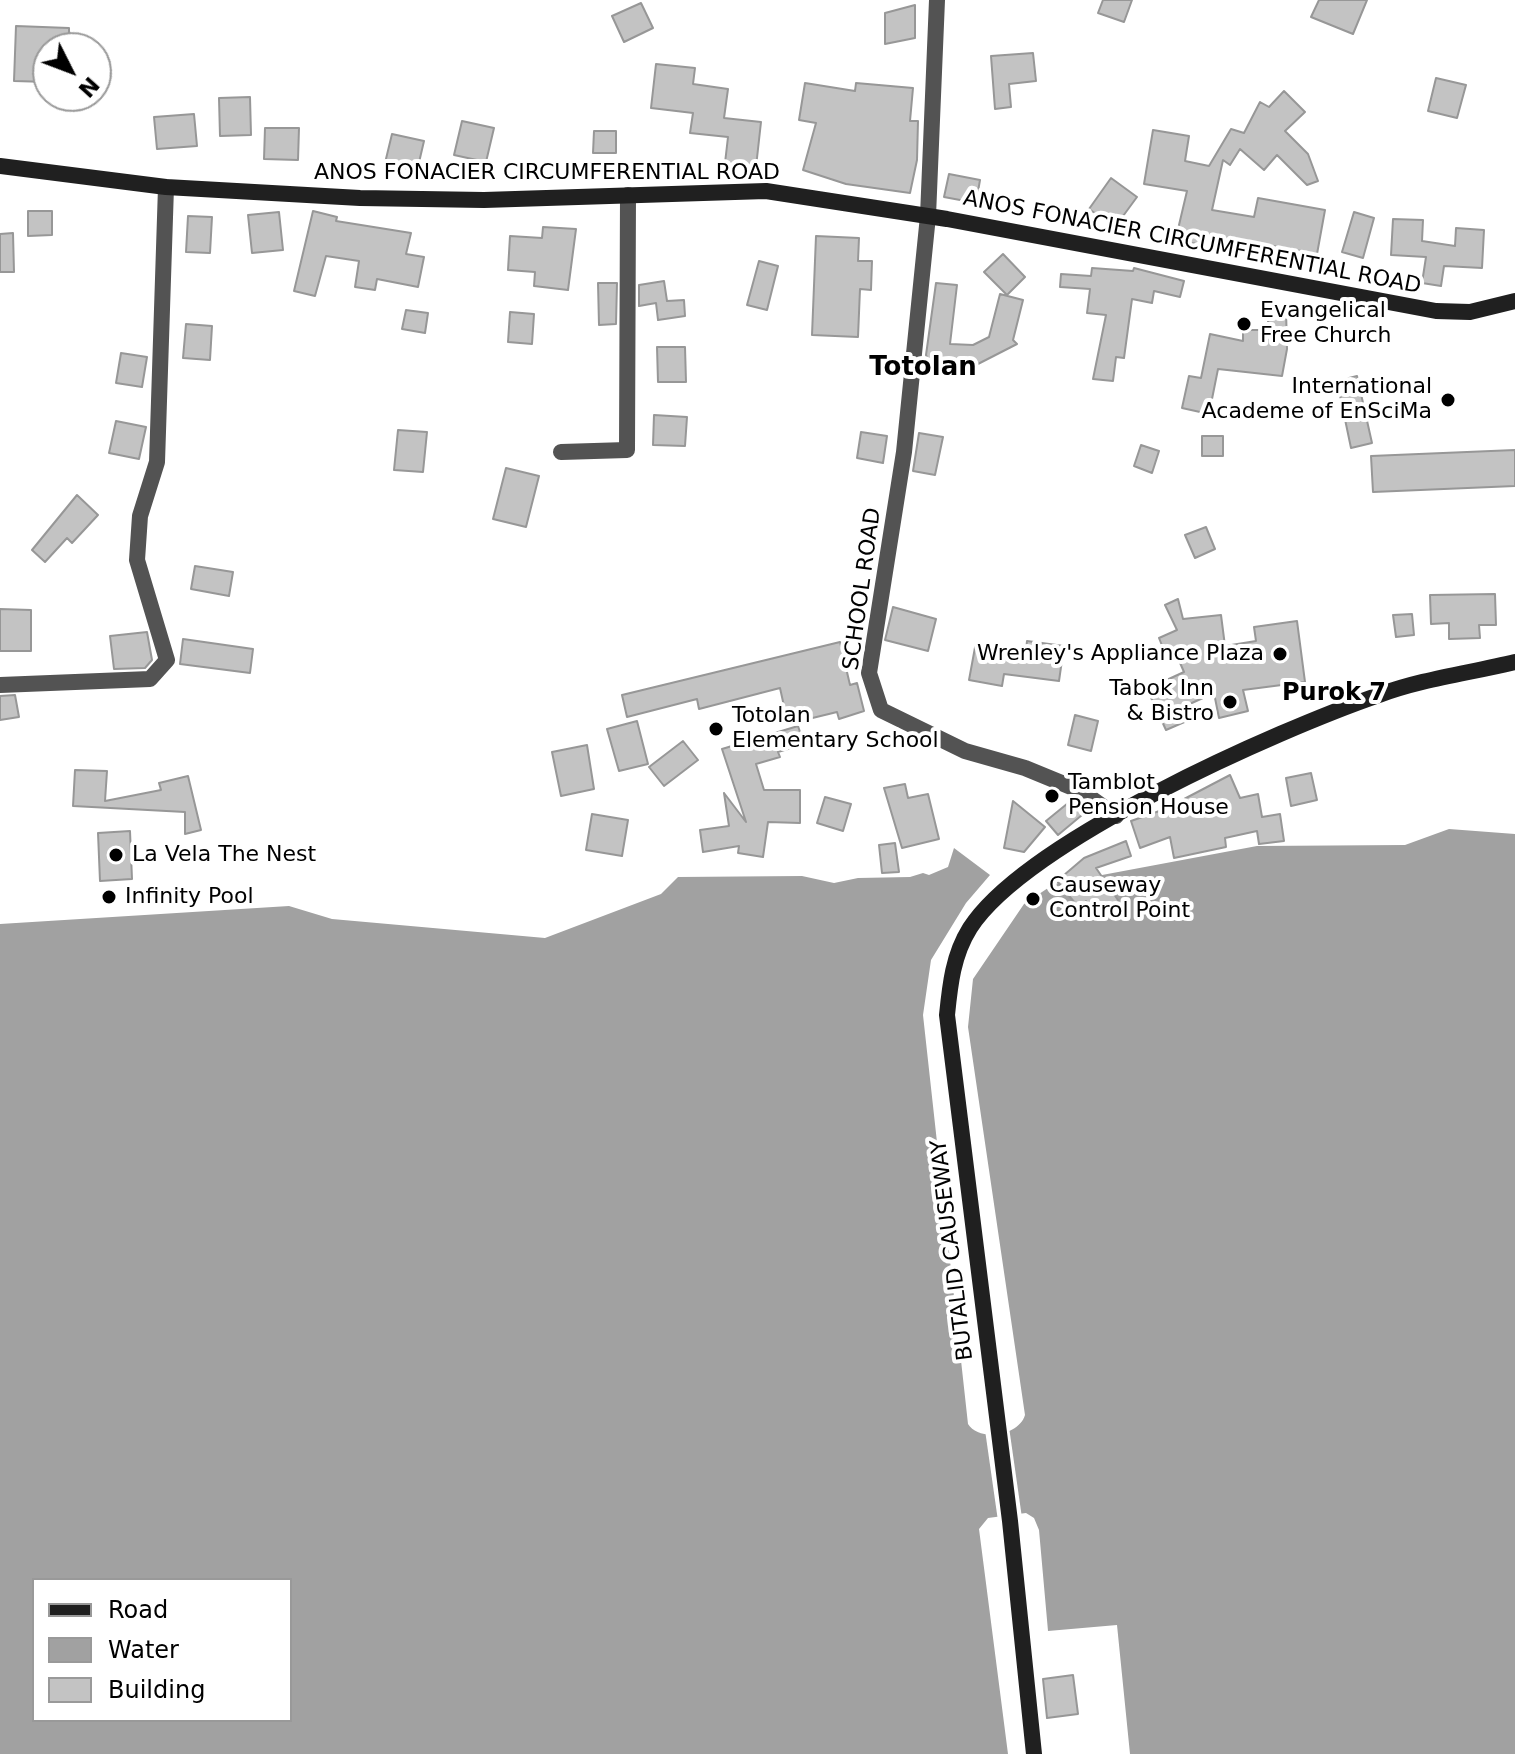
<!DOCTYPE html>
<html>
<head>
<meta charset="utf-8">
<style>
	body { margin:0 }
	#map { position:relative; width:1515px; height:1754px; overflow:hidden; background:#fff; font-family:"DejaVu Sans",sans-serif }
	canvas { display:block }
	.legend { position:absolute; left:32px; top:1578px; width:260px; height:144px; box-sizing:border-box; background:#fff; border:2px solid #999; margin:0; padding:10px 14px; list-style:none; font-size:24px; color:#000 }
	.legend li { display:flex; align-items:center; gap:16px; height:40px }
	.legend b { width:40px; border:2px solid #999 }
	.north { position:absolute; left:32px; top:32px; width:80px; height:80px; box-sizing:border-box; background:#fff; border:2px solid #999; border-radius:50%; rotate:132deg; font-size:22px; font-weight:700; line-height:32px; text-align:center; color:#000 }
	.north::after { content:''; display:block; margin:auto; width:28px; height:36px; background:#000; clip-path:polygon(50% 0,100% 100%,50% 72%,0 100%) }
</style>
</head>
<body>
<div id="map">
<canvas width="1515" height="1754"></canvas>
<ul class="legend">
<li><b style="height:10px;background:#202020"></b>Road</li>
<li><b style="height:22px;background:#a1a1a1"></b>Water</li>
<li><b style="height:22px;background:#c3c3c3"></b>Building</li>
</ul>
<div class="north">N</div>
</div>
<script>
const ctx = document.querySelector('canvas').getContext('2d');
ctx.lineJoin = 'round';
function fillPath(path, color) { ctx.fillStyle = color; ctx.fill(path, 'evenodd'); }
function strokePath(path, color, width, dash) { ctx.strokeStyle = color; ctx.lineWidth = width; ctx.lineCap = dash ? 'butt' : 'round'; ctx.setLineDash(dash || []); ctx.stroke(path); }
function drawText(font, color, halo, rows, align = 'center') {
  ctx.font = font + ' "DejaVu Sans",sans-serif'; ctx.lineWidth = 8; ctx.setLineDash([]); ctx.textBaseline = 'middle'; ctx.strokeStyle = halo; ctx.fillStyle = color; for (const [text, x, y, turn = 0] of rows) {
    ctx.save(); ctx.translate(x, y); ctx.rotate((+turn || 0) * Math.PI / 180); ctx.textAlign = isNaN(turn) ? turn : align; if (halo) ctx.strokeText(text, 0, 0); ctx.fillText(text, 0, 0); ctx.restore();
  }
}
const water = new Path2D(`
	M1449,829L1515,834V1754H1130L1117,1625L1048,1631L1039,1530L1034,1518L1026,1513L988,1518L979,1529L1008,1754H0V924L289,906L332,919L545,938L661,894L678,877L802,876L834,883L858,878L910,877L923,873L929,875L948,867L954,848L990,875L966,903L931,960L923,1015L968,1424C979,1442 1019,1436 1025,1415L968,1027L973,979L1024,904L1054,884L1257,846L1405,845ZM34,1580H290V1720H34Z`);
const pier = new Path2D(`
	M1009,1427L1022,1518L998,1521L985,1430Z`);
const building = new Path2D(`
	M1103,0H1132L1124,22L1098,13Z
	M1319,0H1367L1353,34L1311,17Z
	M641,3L653,28L624,42L612,16Z
	M915,5V38L885,44V13Z
	M16,26L69,28V48H48V82L14,81Z
	M1033,53L1036,81L1009,84L1011,107L995,109L991,56Z
	M656,64L695,68L693,84L728,89L724,118L761,122L756,167L725,163L728,137L690,133L693,113L651,108Z
	M1436,78L1466,85L1457,118L1428,111Z
	M805,83L855,91L856,83L913,88L910,121H918L917,160L910,193L846,184L803,170L816,123L799,120Z
	M1284,91L1305,112L1285,131L1308,154L1318,181L1307,185L1277,155L1264,170L1240,149L1230,165L1223,160L1212,210L1254,217L1258,198L1325,210L1317,254L1230,238L1229,246L1175,242L1187,191L1144,184L1153,130L1189,136L1185,161L1209,166L1231,129L1244,133L1260,102L1269,107Z
	M250,97L251,135L220,136L219,98Z
	M194,114L197,146L157,149L154,117Z
	M462,121L494,128L486,162L454,155Z
	M265,128H299L298,160L264,159Z
	M594,131H616V153H593Z
	M392,134L424,141L417,171L385,163Z
	M949,174L980,180L976,203L944,197Z
	M1111,178L1137,197L1115,227L1089,209Z
	M28,211H52V235L28,236Z
	M313,211L337,217L336,221L411,233L406,254L424,257L418,287L377,279L375,290L355,287L359,261L326,256L315,296L294,291Z
	M279,212L283,250L252,253L248,215Z
	M1354,212L1374,218L1363,258L1342,252Z
	M188,216L212,217L210,253L186,252Z
	M1393,219L1423,220L1422,241L1455,246L1456,228L1484,230L1482,268L1444,266L1441,286L1422,283L1426,257L1391,255Z
	M543,227L576,229L568,290L534,286L535,272L508,270L510,236L542,238Z
	M13,233L14,272H0V234Z
	M816,236L859,238L858,261H872L871,290L860,289L858,337L812,335Z
	M1003,254L1025,277L1007,295L984,272Z
	M759,261L778,266L767,310L747,305Z
	M1092,268L1133,271L1134,268L1184,281L1180,297L1154,291L1152,303L1132,299L1124,358L1116,357L1113,381L1093,379L1106,315L1087,313L1090,289L1060,287L1061,274L1091,276Z
	M664,281L667,301L684,300L685,316L658,320L656,303L639,306V285Z
	M598,283H617L616,324L599,325Z
	M936,283L957,285L950,344L973,345L989,337L1000,294L1023,300L1013,340L1017,344L976,365L948,364V372H934L926,355Z
	M1286,309L1287,349L1282,376L1218,369L1209,414L1182,408L1189,376L1201,378L1210,334L1243,341V330H1266L1271,310Z
	M406,310L428,313L425,333L402,329Z
	M510,312L534,314L532,344L508,342Z
	M186,324L212,326L210,360L183,358Z
	M657,347H685L686,382H658Z
	M121,353L147,357L142,387L116,383Z
	M1357,376L1372,443L1351,448L1337,381Z
	M654,415L687,417L685,446L653,445Z
	M116,421L146,427L139,459L109,453Z
	M398,430L427,432L423,472L394,470Z
	M861,432L887,436L883,463L857,458Z
	M919,433L943,437L935,475L913,471Z
	M1202,436H1223V456H1202Z
	M1141,445L1159,451L1152,473L1134,466Z
	M1515,450V486L1373,492L1371,456Z
	M506,468L539,476L526,527L493,519Z
	M77,495L98,515L72,543L67,538L45,562L32,550Z
	M1206,527L1215,549L1195,558L1185,535Z
	M195,566L233,572L229,596L191,589Z
	M1495,594L1496,625H1479L1480,638L1449,639V623L1431,624L1430,595Z
	M1178,599L1183,619L1221,615L1225,646L1256,641L1254,627L1297,621L1305,682L1243,690L1248,711L1219,718L1214,693L1183,707L1189,720L1166,730L1147,689L1184,672L1174,649L1165,653L1159,638L1177,630L1165,605Z
	M893,607L936,619L928,651L885,640Z
	M0,609L31,610V651H0Z
	M1412,614L1414,635L1396,637L1393,615Z
	M147,632L152,660L145,668L114,669L110,636Z
	M183,639L253,649L250,673L180,664Z
	M1027,641L1064,646L1059,681L1004,674L1002,686L969,680L976,642L1026,650Z
	M840,642L850,685L857,683L864,711L839,719L837,712L788,724L780,688L699,709L697,699L627,717L622,695Z
	M15,695L19,717L0,720V696Z
	M1075,715L1098,721L1091,751L1068,745Z
	M637,721L648,764L619,771L607,729Z
	M798,726L804,744L778,752L780,757L756,764L764,790H800V823L768,822L763,857L738,853L739,846L703,852L700,830L729,826L724,793L746,822L722,749Z
	M683,741L698,760L664,786L649,767Z
	M587,745L594,789L561,796L552,752Z
	M75,770L107,771L105,801L161,790L159,783L188,776L201,830L185,834V812L73,806Z
	M1311,773L1317,800L1291,806L1286,778Z
	M1230,775L1240,798L1258,794L1262,817L1280,814L1284,841L1259,844L1257,831L1225,838L1226,847L1174,858L1170,837L1140,848L1131,821L1165,809Z
	M905,784L908,798L928,794L939,839L902,848L884,788Z
	M825,797L851,804L843,831L817,823Z
	M1073,799L1088,810L1058,835L1046,821Z
	M1013,801L1045,827L1024,852L1004,848Z
	M592,814L628,820L622,856L586,850Z
	M130,831L132,879L100,881L98,833Z
	M1126,841L1131,856L1096,868L1120,903L1098,918L1086,901L1079,908L1057,881L1084,858Z
	M895,843L899,872L882,873L879,845Z
	M1073,1675L1078,1714L1047,1718L1043,1679Z`);
const minor = new Path2D(`
	M928,216L904,452L869,673L881,710L965,751L1025,768L1081,791L1116,816
	M561,452L627,450L628,195
	M0,685L150,679L167,660L137,560L140,516L157,462L166,187`);
const tertiary = new Path2D(`
	M928,216L937,0`);
const secondary = new Path2D(`
	M0,166L166,187L360,198L484,200L766,191L947,219L1436,311L1470,312L1515,301
	M1034,1754L1010,1521L947,1015C950,985 953,955 970,928C1026,841 1278,730 1379,695C1422,679 1470,673 1515,662`);
const markers = [
	[1244,324,8,"#000"],
	[1448,400,8,"#000"],
	[1280,654,8,"#000"],
	[1230,702,8,"#000"],
	[716,729,8,"#000"],
	[1052,796,8,"#000"],
	[116,855,8,"#000"],
	[109,897,8,"#000"],
	[1033,899,8,"#000"]
];
const streetNames = [
	["ANOS FONACIER CIRCUMFERENTIAL ROAD",547,173],
	["ANOS FONACIER CIRCUMFERENTIAL ROAD",1192,243,11],
	["SCHOOL ROAD",863,589,-82],
	["BUTALID CAUSEWAY",953,1250,-97]
];
const poiNames = [
	["Evangelical",1260,311],
	["Free Church",1260,336],
	["International",1432,387,"right"],
	["Academe of EnSciMa",1432,412,"right"],
	["Wrenley's Appliance Plaza",1264,654,"right"],
	["Tabok Inn",1214,689,"right"],
	["& Bistro",1214,714,"right"],
	["Totolan",732,716],
	["Elementary School",732,741],
	["Tamblot",1068,783],
	["Pension House",1068,808],
	["La Vela The Nest",132,855],
	["Causeway",1049,886],
	["Control Point",1049,911],
	["Infinity Pool",125,897]
];
const neighbourhoodNames = [
	["Purok 7",1334,694]
];
const quarterNames = [
	["Totolan",923,368]
];
fillPath(water, '#a1a1a1');
fillPath(pier, '#fff');
fillPath(building, '#c3c3c3');
strokePath(building, '#979797', 2);
strokePath(minor, '#535353', 16);
strokePath(tertiary, '#535353', 16);
strokePath(secondary, '#202020', 16);
for (const [x, y, r, color] of markers) { const dot = new Path2D(); dot.arc(x, y, r, 0, 2 * Math.PI); ctx.fillStyle = color; ctx.fill(dot); strokePath(dot, '#fff', 3); }
drawText('22px', '#000', '#fff', streetNames);
drawText('22px', '#000', '#fff', poiNames, 'left');
drawText('bold 24px', '#000', '#fff', neighbourhoodNames);
drawText('bold 26px', '#000', '#fff', quarterNames);
</script>
</body>
</html>
